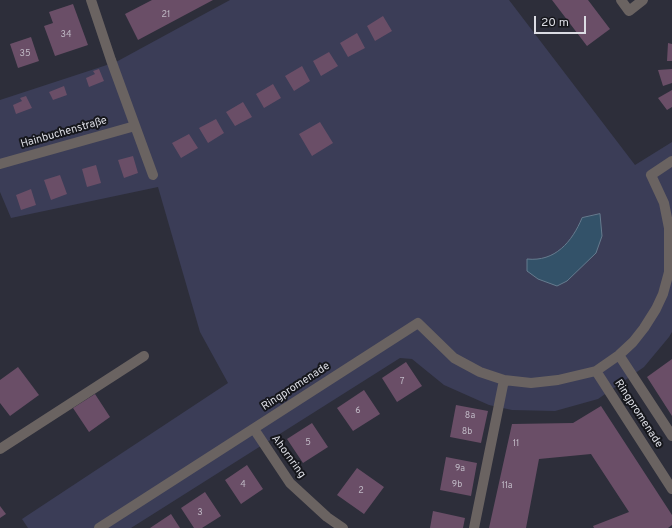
<!DOCTYPE html>
<html>
<head>
<meta charset="utf-8">
<style>
	body { margin:0 }
	#map { position:relative; width:672px; height:528px; overflow:hidden; background:#2d2e3a; font-family:Overpass,sans-serif }
	canvas { display:block }
	.scale { position:absolute; left:534px; top:16px; width:52px; height:18px; box-sizing:border-box; border:2px solid #dbdce3; border-top:0; padding-left:5px; font-size:12px; line-height:14px; white-space:nowrap; color:#dbdce3; -webkit-text-stroke:3px #16171c; paint-order:stroke }
</style>
</head>
<body>
<div id="map">
<canvas width="672" height="528"></canvas>
<div class="scale">20 m</div>
</div>
<script>
const ctx = document.querySelector('canvas').getContext('2d');
ctx.lineJoin = 'round';
function fillPath(path, color) { ctx.fillStyle = color; ctx.fill(path, 'evenodd'); }
function strokePath(path, color, width, dash) { ctx.strokeStyle = color; ctx.lineWidth = width; ctx.lineCap = dash ? 'butt' : 'round'; ctx.setLineDash(dash || []); ctx.stroke(path); }
function drawText(font, color, halo, rows, align = 'center') {
  ctx.font = font + ' Overpass,sans-serif'; ctx.lineWidth = 4; ctx.setLineDash([]); ctx.textBaseline = 'middle'; ctx.strokeStyle = halo; ctx.fillStyle = color; for (const [text, x, y, turn = 0] of rows) {
    ctx.save(); ctx.translate(x, y); ctx.rotate((+turn || 0) * Math.PI / 180); ctx.textAlign = isNaN(turn) ? turn : align; if (halo) ctx.strokeText(text, 0, 0); ctx.fillText(text, 0, 0); ctx.restore();
  }
}
const green = new Path2D(`
	M230,0H509L635,165L672,142V332L669,337L644,367L598,399L555,411L512,410L489,405L444,385L412,359L400,358L131,528H28L22,519L228,383L200,332L158,187L11,218L0,192V100L116,62Z`);
const water = new Path2D(`
	M600,214L602,236L596,253L567,281L557,286L538,279L527,271V259C555,262 572,242 582,218Z`);
const building = new Path2D(`
	M152,0H213L138,40L125,14Z
	M552,0H588L610,29L587,46Z
	M73,4L88,45L55,56L44,26L53,23L49,12Z
	M383,16L392,31L375,41L367,26Z
	M357,33L365,48L348,57L340,43Z
	M31,37L39,61L18,68L10,44Z
	M668,43L672,44V61H667Z
	M329,52L338,66L321,76L313,61Z
	M302,66L310,81L294,91L285,76Z
	M99,69L104,81L89,87L86,78L95,74L93,71Z
	M672,69V83L663,86L658,70Z
	M273,84L281,98L264,108L256,94Z
	M64,86L67,95L53,100L49,92Z
	M672,90V107L667,110L658,98Z
	M26,96L32,108L16,114L13,105L22,101L20,98Z
	M243,102L252,117L235,126L226,112Z
	M216,119L224,133L208,143L199,128Z
	M320,122L333,143L312,156L299,134Z
	M189,134L198,148L181,158L172,143Z
	M133,156L138,173L124,178L118,160Z
	M96,165L101,183L87,187L82,169Z
	M60,175L67,194L51,200L44,180Z
	M31,189L36,205L21,210L16,195Z
	M672,359V416L647,377Z
	M406,362L422,386L397,402L382,378Z
	M18,367L39,395L10,416L0,403V380Z
	M364,390L380,414L353,431L337,408Z
	M95,394L110,417L89,432L73,408Z
	M456,405L488,411L481,443L450,437Z
	M601,406L672,515V525L668,528H594L593,526L629,512L591,454L539,459L526,528H489L512,424L573,423Z
	M312,423L328,447L303,463L287,439Z
	M446,457L477,463L471,496L440,490Z
	M247,465L263,489L241,504L225,480Z
	M357,468L384,487L364,514L337,495Z
	M205,492L221,516L202,528H194L181,508Z
	M0,506L6,514L0,518Z
	M433,511L465,518L463,528H430Z
	M171,514L180,528H150Z`);
const minor = new Path2D(`
	M91,0L111,60L153,175
	M621,0L629,11L643,0
	M0,164L135,126
	M619,355L672,436
	M596,371L672,489
	M254,429L290,483L327,517L343,528
	M0,449L144,356
	M99,528L418,323L454,358L480,372L504,380L531,383L558,380L596,371L619,355L633,342L644,328L656,309L663,294L669,272V228L664,203L651,175L672,161
	M474,528L504,380`);
const numberNames = [
	["21",166,15],
	["34",66,35],
	["35",25,54],
	["7",402,382],
	["6",358,411],
	["8a",470,416],
	["8b",467,432],
	["5",308,443],
	["11",516,444],
	["9a",460,469],
	["4",243,485],
	["9b",457,485],
	["11a",507,486],
	["2",361,491],
	["3",200,513]
];
const streetNames = [
	["Hainbuchenstraße",64,133,-16],
	["Ringpromenade",296,387,-33],
	["Ringpromenade",638,414,57],
	["Ahornring",288,457,54]
];
fillPath(green, '#3b3d57');
fillPath(water, '#335269');
strokePath(water, '#657b8e', 1);
fillPath(building, '#6a4e67');
strokePath(minor, '#6a6361', 10);
drawText('9px', '#bfb8c4', null, numberNames);
drawText('11px', '#dbdce3', '#16171c', streetNames);
</script>
</body>
</html>
